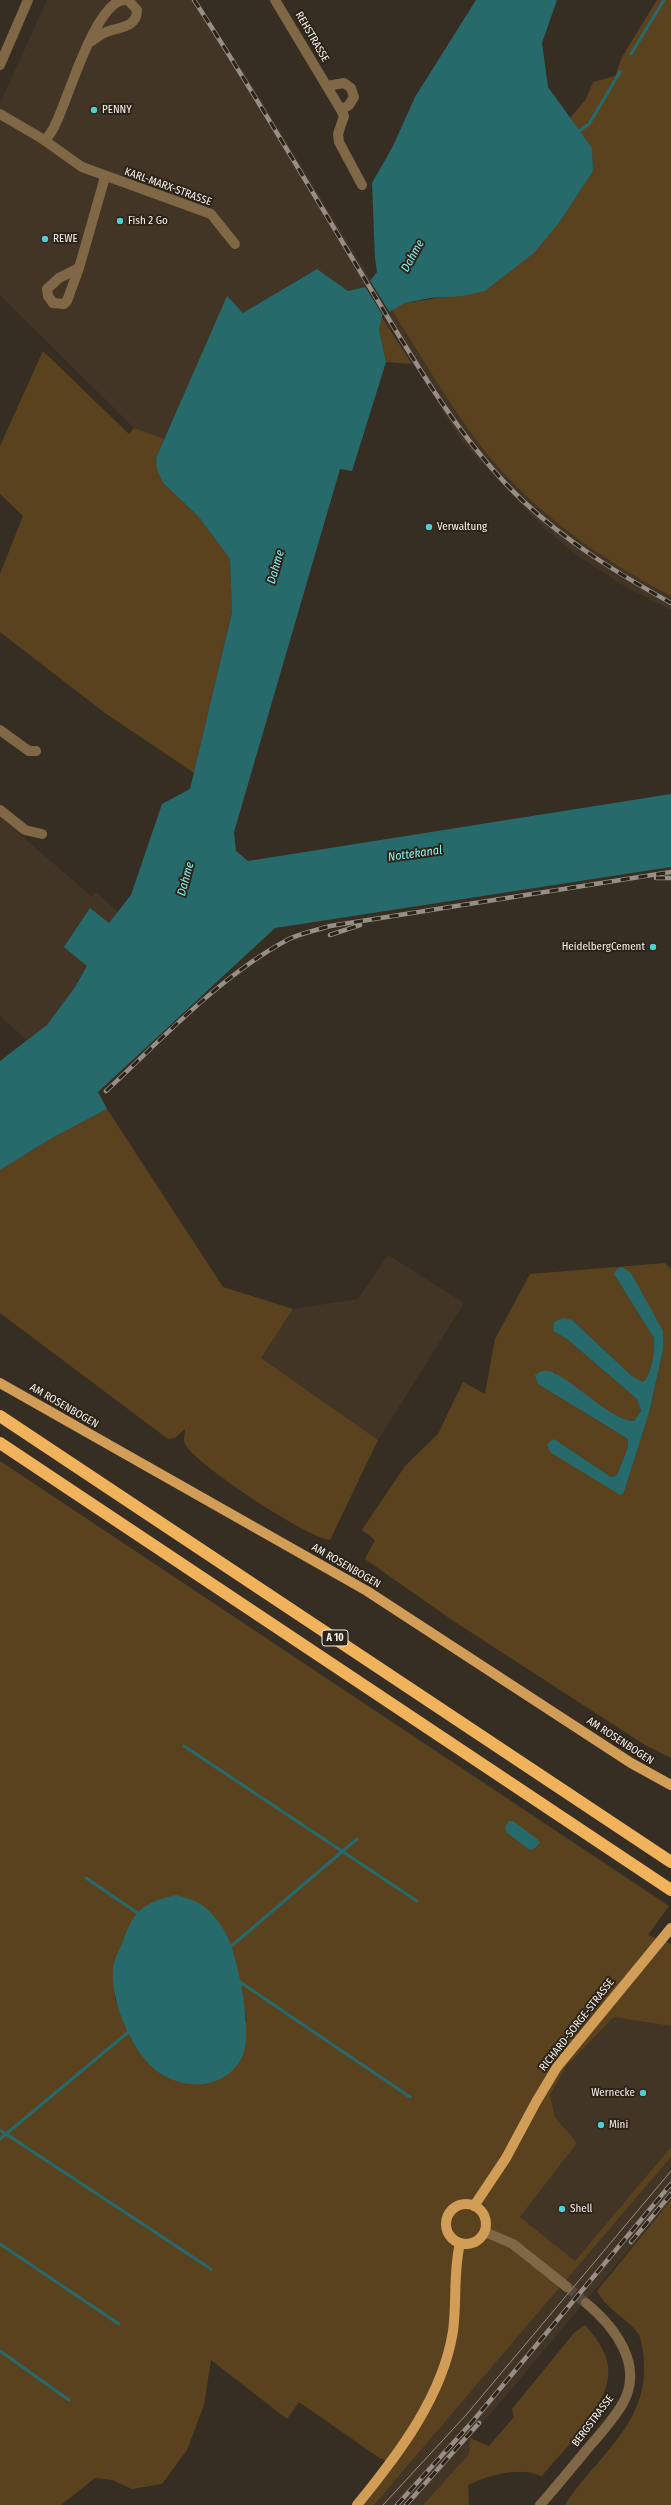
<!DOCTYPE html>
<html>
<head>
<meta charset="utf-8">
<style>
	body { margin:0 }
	canvas { display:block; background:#362d23 }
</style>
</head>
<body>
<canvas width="671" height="2505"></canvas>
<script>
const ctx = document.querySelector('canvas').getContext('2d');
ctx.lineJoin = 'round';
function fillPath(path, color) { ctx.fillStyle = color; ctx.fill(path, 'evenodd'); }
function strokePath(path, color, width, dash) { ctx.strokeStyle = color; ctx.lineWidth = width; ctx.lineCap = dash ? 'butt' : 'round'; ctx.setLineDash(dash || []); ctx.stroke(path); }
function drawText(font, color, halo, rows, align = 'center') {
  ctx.font = font + ' "Fira Sans Condensed",sans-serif'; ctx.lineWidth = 4; ctx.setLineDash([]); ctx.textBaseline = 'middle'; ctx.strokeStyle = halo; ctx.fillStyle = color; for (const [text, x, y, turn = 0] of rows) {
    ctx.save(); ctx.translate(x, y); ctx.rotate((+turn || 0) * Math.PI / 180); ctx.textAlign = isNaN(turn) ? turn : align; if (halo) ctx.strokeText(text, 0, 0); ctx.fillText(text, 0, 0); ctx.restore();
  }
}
const built = new Path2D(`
	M47,0H196L247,77L390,311L392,310L475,438L496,464L551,517L606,559L671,596V610L626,587L578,556L546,530L463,443L365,287L348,291L317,269L243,313L227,297L164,439L134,428L0,295V103Z
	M0,817L92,897L96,892L119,913L109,923L90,908L87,966L75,987L47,1025L28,1041L0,1016Z
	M388,1255L464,1303L378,1440L261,1358L293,1309L358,1299Z
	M614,2017L671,2026V2147L575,2261L520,2217L577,2143L555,2117L550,2095L567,2065Z
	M671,2157V2200L470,2438L469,2454L423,2505H374Z`);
const green = new Path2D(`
	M657,0H671V596C596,557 525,506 474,437C445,397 419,353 392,310L405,303L485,291L534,253L559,223L593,171L592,148L570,118L586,99L593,82L615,76L622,57Z
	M381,316L412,364L386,362L379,330Z
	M43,351L129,434L134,428L164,439L156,458L164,484L198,516L230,559L232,611L194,773L105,713L0,632V574L23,516L0,494V446Z
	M107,1109L223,1287L293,1309L261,1358L378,1440L330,1540C306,1537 196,1465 185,1444C183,1440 185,1433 185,1429L175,1438L168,1439L0,1313V1170L52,1138Z
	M665,1263L671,1269V1758L645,1745L452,1620L365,1559L375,1540L362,1530L405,1466L438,1434L463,1382L485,1394L495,1339L530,1274ZM614,1274L663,1350L649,1413L624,1492L554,1439L611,1477L617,1475L628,1447V1439L538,1384L554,1372C574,1387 609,1419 634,1421L641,1411L637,1399L567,1339L553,1331L572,1320L632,1376L643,1382C653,1373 654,1352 654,1338Z
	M0,1461L669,1906L648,1935L671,1944V2026L614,2017L567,2065L550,2095L555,2117L577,2143L520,2217L575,2261L671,2147V2157L374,2505H364L395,2465L378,2457L299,2402L287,2419L211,2360L204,2405L187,2450L162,2484L132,2489L112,2480L95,2478L61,2505H0ZM113,1966L243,1999L247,2022H125L115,1999Z
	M671,2200V2505H565C594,2459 645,2427 644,2368C644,2358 643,2345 639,2335C633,2323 606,2309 597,2291Z
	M585,2325C595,2337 606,2350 608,2366C613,2404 564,2449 542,2476C519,2466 489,2475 468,2485L469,2505H423L469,2454L470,2438L489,2446L514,2417L512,2409L574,2333Z`);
const water = new Path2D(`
	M476,0H557L542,43L548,87L592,148L593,171L559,223L534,253L485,291L462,296L430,298L405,303L382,316L379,330L386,362L352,471L340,469L234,832L236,851L248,861L671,794V867L275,928L98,1092L107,1109L52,1138L0,1170V1061L47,1025L75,987L87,966L64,947L90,908L109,923L131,895L162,804L190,789L232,612L230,559L198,516L164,484L157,470L156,458L227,296L243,313L317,269L348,291L365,287L377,272L375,258L372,183L393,146L415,97Z
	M622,1267L631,1273L663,1331V1350L649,1413L624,1492L620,1495L550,1452L547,1444L554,1439L611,1477L617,1475L628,1447V1439L538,1384L535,1375C537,1374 540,1371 543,1371C561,1366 607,1420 634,1421L641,1411L637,1399L567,1339L553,1331L554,1322L563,1318L572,1320L632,1376L643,1382C653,1373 654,1351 654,1338L614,1274L617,1269Z
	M509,1821H513L537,1839L540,1842L535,1848L530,1850L506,1832L505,1827Z
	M176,1895C190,1899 202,1902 212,1914C217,1920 223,1927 226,1934C238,1956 253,2031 243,2055C226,2093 176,2092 149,2064C128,2041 110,1998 113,1967C114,1959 120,1949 123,1941C134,1910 143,1903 176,1895Z`);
const pier = new Path2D(`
	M369,279L390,313L384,317L364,285Z`);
const stream = new Path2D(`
	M631,54L664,0
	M576,133L589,124L620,72
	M184,1746L417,1901
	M86,1878L139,1914
	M229,1948L357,1839
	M237,1980L410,2097
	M0,2130L211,2269
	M0,2139L132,2029
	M0,2244L119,2324
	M0,2351L69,2400`);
const minorTunnel = new Path2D(`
	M567,2287L586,2303`);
const minor = new Path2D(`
	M275,0L341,110L344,116L338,134L339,142L362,185
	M92,41C96,38 101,34 106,32C119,27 137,28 137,10L129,1L125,0
	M0,65L28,0
	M327,86L344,83L351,88L354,97L349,105L341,110
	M0,114L41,138L82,167L211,214L235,244
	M45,141C48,136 53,131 55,125C68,100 94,5 123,0
	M79,268L67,301L64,304L53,303L48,296L47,289L59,278L79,268L105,177
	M0,730L29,751H36
	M0,810L25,830L42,834
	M485,2232L513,2244L567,2287
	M540,2505C557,2486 573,2466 589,2447C601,2433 614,2419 623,2403C644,2365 615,2327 586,2303`);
const major = new Path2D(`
	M0,1383L367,1591L631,1763L671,1785
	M446 2224a20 20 0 1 1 40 0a20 20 0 1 1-40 0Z
	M474,2206L506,2158L536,2102L557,2067L671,1928
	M357,2505C398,2455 443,2396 453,2331C457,2302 453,2273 460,2243`);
const highway = new Path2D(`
	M0,1416L671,1862
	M0,1443L671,1890`);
const tram = new Path2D(`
	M383,2505L466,2415L671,2171`);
const rail = new Path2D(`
	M194,0C256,95 313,194 372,291C416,364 461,442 523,501C568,543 617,573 671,603
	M656,878H671
	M330,935L360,925
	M106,1091C162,1039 221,975 289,939C302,933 317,930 330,926L671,872
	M631,2242L671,2194
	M397,2505L473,2421L671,2184
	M406,2505L479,2423`);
const markers = [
	[94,110,4,"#51ccd1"],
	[120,221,4,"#51ccd1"],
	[45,239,4,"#51ccd1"],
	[429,527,4,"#51ccd1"],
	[653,947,4,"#51ccd1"],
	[643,2093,4,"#51ccd1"],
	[601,2125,4,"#51ccd1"],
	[562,2209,4,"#51ccd1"]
];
const shields = [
	[335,1638,26]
];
const shieldNames = [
	["A 10",335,1638]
];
const streetNames = [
	["REHSTRASSE",312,37,60],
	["KARL-MARX-STRASSE",168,187,20],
	["AM ROSENBOGEN",64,1406,30],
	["AM ROSENBOGEN",346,1566,30],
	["AM ROSENBOGEN",620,1741,33],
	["RICHARD-SORGE-STRASSE",577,2025,-52],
	["BERGSTRASSE",593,2421,-53]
];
const poiNames = [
	["PENNY",102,110],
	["Fish 2 Go",128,221],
	["REWE",53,239],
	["Verwaltung",437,527],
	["HeidelbergCement",645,947,"right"],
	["Wernecke",635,2093,"right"],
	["Mini",609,2125],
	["Shell",570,2209]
];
const waterNames = [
	["Dahme",413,256,-61],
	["Dahme",276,567,-74],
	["Nottekanal",415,854,-8],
	["Dahme",186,879,-75]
];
fillPath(built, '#423525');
fillPath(green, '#5b421f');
fillPath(water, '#276a6c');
fillPath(pier, '#362d23');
strokePath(stream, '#276a6c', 3);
strokePath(minorTunnel, '#534a41', 10, [10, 5]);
strokePath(minor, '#806746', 10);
strokePath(major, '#d19d57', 10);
strokePath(highway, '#f1b25c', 12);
strokePath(tram, '#978f87', 1);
strokePath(rail, '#978f87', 4.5);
strokePath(rail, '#2c2319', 3, [9]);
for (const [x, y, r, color] of markers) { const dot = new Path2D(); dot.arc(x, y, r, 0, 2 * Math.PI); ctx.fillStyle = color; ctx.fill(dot); strokePath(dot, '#2c2319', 1.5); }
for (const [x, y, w] of shields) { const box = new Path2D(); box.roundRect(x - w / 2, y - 8, w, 16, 3); ctx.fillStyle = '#2c2319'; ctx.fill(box); strokePath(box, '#f6f0ea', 1); }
drawText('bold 10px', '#f6f0ea', null, shieldNames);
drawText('11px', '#f6f0ea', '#2c2319', streetNames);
drawText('11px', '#f6f0ea', '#2c2319', poiNames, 'left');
drawText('italic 12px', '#88eff3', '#2c2319', waterNames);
</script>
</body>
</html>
